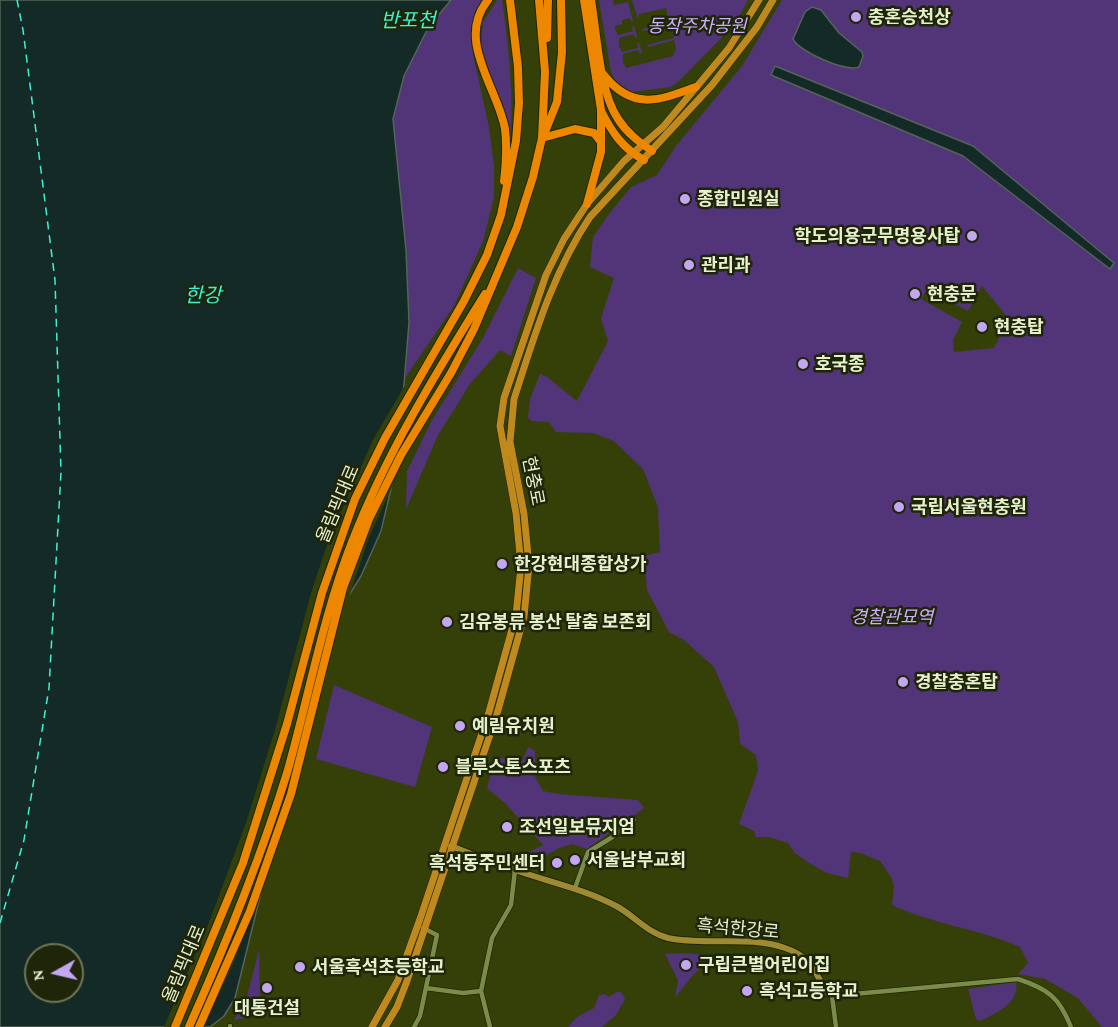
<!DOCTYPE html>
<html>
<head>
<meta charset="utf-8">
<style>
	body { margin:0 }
	#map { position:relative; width:1118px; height:1027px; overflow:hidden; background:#354009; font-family:"Crimson Pro",serif }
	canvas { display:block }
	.north { position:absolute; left:24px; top:943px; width:60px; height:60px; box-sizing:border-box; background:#1f2508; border:2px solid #6e7656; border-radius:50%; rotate:262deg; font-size:16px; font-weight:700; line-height:24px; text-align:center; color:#e5f0cc }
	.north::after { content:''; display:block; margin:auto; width:21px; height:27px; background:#c3a7f2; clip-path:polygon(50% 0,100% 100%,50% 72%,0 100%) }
</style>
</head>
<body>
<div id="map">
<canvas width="1118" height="1027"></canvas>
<div class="north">N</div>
</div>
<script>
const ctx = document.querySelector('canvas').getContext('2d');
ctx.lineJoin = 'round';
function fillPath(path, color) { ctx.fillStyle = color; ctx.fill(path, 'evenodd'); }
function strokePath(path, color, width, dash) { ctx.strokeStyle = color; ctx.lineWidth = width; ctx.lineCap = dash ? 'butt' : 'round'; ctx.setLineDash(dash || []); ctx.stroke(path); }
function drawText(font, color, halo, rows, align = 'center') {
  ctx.font = font + ' "Crimson Pro","Noto Sans KR",serif'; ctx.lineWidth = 5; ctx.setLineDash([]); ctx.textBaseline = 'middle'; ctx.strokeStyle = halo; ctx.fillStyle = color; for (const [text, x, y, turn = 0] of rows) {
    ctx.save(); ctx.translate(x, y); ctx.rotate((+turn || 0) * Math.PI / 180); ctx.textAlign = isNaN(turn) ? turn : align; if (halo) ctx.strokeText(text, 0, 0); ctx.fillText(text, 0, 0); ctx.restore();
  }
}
const green = new Path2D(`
	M451,0H484L475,12L472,36L473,54L489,127L494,167V198L483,241L454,306L405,378L409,322L406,250L393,119L404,76L428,28Z
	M497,0H502C509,49 514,96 510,146L481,47L483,22Z
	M599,0H613L614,5L628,2L633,21H631L630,18L622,20V24L615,26V29L618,35L633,31L632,27L634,26L637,36L635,38L634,34L619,38V46L622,52L638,48L637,43H639L642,53L640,54L638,50L623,54V62L626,68L673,56L676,48L674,40L648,47L647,45L674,38L670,25L643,31L642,29L669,22L666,8L639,14L638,19L632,0H748L735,24L679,81L671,87L631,92L616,82L611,72Z
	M782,0H1118V1027H1102L1078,998L1045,979L1018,974L1028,963L1020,947C979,929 933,924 892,905L894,886L891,877L880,861L860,853L851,852L848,878L827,873L809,863L795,853L788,843L769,837H756L754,831L739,824L758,771L756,755L740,744L738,722L714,667L684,640L669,632L647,590L644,556L660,552L658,507L643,469L614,441L593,433L556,432L549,422L532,421L528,418L530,399L540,374L547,377L577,401L608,341L601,318L614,278L590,267L593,237L608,215L631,187L657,175L676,146L742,66ZM982,286L1009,319L994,348L954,352L953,340L962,322L921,299L927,289L968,311Z
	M518,268L536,278L511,356L500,350L470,384L438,435L406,509L407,471L432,420L483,338Z
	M334,685L432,727L415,787L316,759Z
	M528,747L535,751V777L543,791L558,794L638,800L644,808L587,849L572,844L559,848L535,862L526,859L525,854L543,845L542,843L527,828L506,804L487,788L496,757L522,762Z
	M259,950L260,1003L245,1018L234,1020L247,997Z
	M684,953L717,956C699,965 687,982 675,998L678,980L665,954Z
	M1016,982C1020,1003 996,1013 980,1021L976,1019L968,989Z
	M617,992H621L625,999L616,1015L602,1027H568L577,1017L594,1008L599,995L605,994L608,997Z`);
const water = new Path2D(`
	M0,0H451L428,28L404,76L393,119L406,250L409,322L400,434L391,489L381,531L361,576L344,603L296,751L235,998L224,1016L210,1027H0ZM36,955H72V991H36Z
	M812,7L821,10L839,33L862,52L863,56L859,67C845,72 800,52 793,39L805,12Z
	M775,66L973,146L1114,263L1110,269L963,156L771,75Z`);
const pier = new Path2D(`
	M408,380L403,434L396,478L368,540L347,603L337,621L299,752L272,862L234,962L204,1027H164L208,925L246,823L275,730L311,593L330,536L373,440Z`);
const ferry = new Path2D(`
	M0,923L24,840L49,688L61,472L55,280L23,30L17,0`);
const street = new Path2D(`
	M575,888L588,852L611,838L634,820
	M426,988L463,993L481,991
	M827,993L832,996L1018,979C1048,989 1059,997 1071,1027
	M832,996L836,1027
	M230,1026V1027
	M414,1027L420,1016L437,935L423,928
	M490,1027L481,991L492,938L511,905L515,870`);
const secondary = new Path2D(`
	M451,846C472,854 493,863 515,870C549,882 585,889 618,907C634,916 648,933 668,938C706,946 748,935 785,948C812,957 814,971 827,993`);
const primary = new Path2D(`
	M372,1027L398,980L420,919L489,712L516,615L521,566L516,513L500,426L504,398L546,275L564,239L587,204L624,161L663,127L729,48L759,0
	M385,1027L397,1007L407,981L497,714L524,617L529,565L524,514L510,442L514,399C534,337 553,272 590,217L712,85L757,27L773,0`);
const highway = new Path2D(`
	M488,0C455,40 498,88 505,129C507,145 506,164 504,181
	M584,0L601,110V152L587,204
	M591,0C597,34 599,91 618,119C627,133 639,142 652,151
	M547,38L548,0
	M603,74C632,111 658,101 696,87
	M601,111C612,132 622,148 644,160
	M545,132L557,102L562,52L561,0
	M542,138L575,129L594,133L601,142
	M175,1027L243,863L287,724L322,593L355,499L385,438L464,301L487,255L501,215L516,141L519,103L518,67L510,0
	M189,1027C226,944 260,860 287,773C309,696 323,616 352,542C386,454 436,373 485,294
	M199,1027L250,911L291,794L343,588L369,519L401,455L451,373L474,329L517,227L533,177L542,138L545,72L539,0`);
const markers = [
	[856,17,6,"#c3a7f2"],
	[685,199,6,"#c3a7f2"],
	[972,236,6,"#c3a7f2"],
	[689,265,6,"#c3a7f2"],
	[915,294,6,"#c3a7f2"],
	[982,327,6,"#c3a7f2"],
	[803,364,6,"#c3a7f2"],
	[899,507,6,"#c3a7f2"],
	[502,564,6,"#c3a7f2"],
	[447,622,6,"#c3a7f2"],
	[903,682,6,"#c3a7f2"],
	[460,726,6,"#c3a7f2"],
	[443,767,6,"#c3a7f2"],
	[507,827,6,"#c3a7f2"],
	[575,860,6,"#c3a7f2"],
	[557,863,6,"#c3a7f2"],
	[686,965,6,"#c3a7f2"],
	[300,967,6,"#c3a7f2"],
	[267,988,6,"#c3a7f2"],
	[747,991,6,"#c3a7f2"]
];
const poiNames = [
	["충혼승천상",868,17],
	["종합민원실",697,199],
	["학도의용군무명용사탑",960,236,"right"],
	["관리과",701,265],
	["현충문",927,294],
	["현충탑",994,327],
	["호국종",815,364],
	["국립서울현충원",911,507],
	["한강현대종합상가",514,564],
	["김유봉류 봉산 탈춤 보존회",459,622],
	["경찰충혼탑",915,682],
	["예림유치원",472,726],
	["블루스톤스포츠",455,767],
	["조선일보뮤지엄",519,827],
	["서울남부교회",587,860],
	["흑석동주민센터",545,863,"right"],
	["구립큰별어린이집",698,965],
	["서울흑석초등학교",312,967],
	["흑석고등학교",759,991],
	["대통건설",267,1008,"center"]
];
const parkNames = [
	["동작주차공원",697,26],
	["경찰관묘역",892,617]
];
const streetNames = [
	["현충로",533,481,79],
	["올림픽대로",338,504,-67],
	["흑석한강로",738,929,5],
	["올림픽대로",184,964,-67]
];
const waterNames = [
	["반포천",408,21],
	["한강",203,296]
];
fillPath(green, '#513578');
fillPath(water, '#142a26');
strokePath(water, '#536558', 1.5);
fillPath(pier, '#354009');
strokePath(ferry, '#3ef1d8', 1.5, [8, 6]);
strokePath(street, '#1e2602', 6);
strokePath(secondary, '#1e2602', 8);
strokePath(primary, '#1e2602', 8);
strokePath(highway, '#1e2602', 10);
strokePath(street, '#7b8c48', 4.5);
strokePath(secondary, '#9d8a32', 6);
strokePath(primary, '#bf891d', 7);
strokePath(highway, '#ed8700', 8);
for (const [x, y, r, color] of markers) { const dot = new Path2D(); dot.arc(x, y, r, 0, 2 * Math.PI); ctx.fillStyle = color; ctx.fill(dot); strokePath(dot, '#1f2508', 2); }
drawText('bold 18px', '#e5f0cc', '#1f2508', poiNames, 'left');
drawText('italic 18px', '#ccb0fb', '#1f2508', parkNames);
drawText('18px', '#e5f0cc', '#1f2508', streetNames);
drawText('italic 20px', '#3ef1d8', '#1f2508', waterNames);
</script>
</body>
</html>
